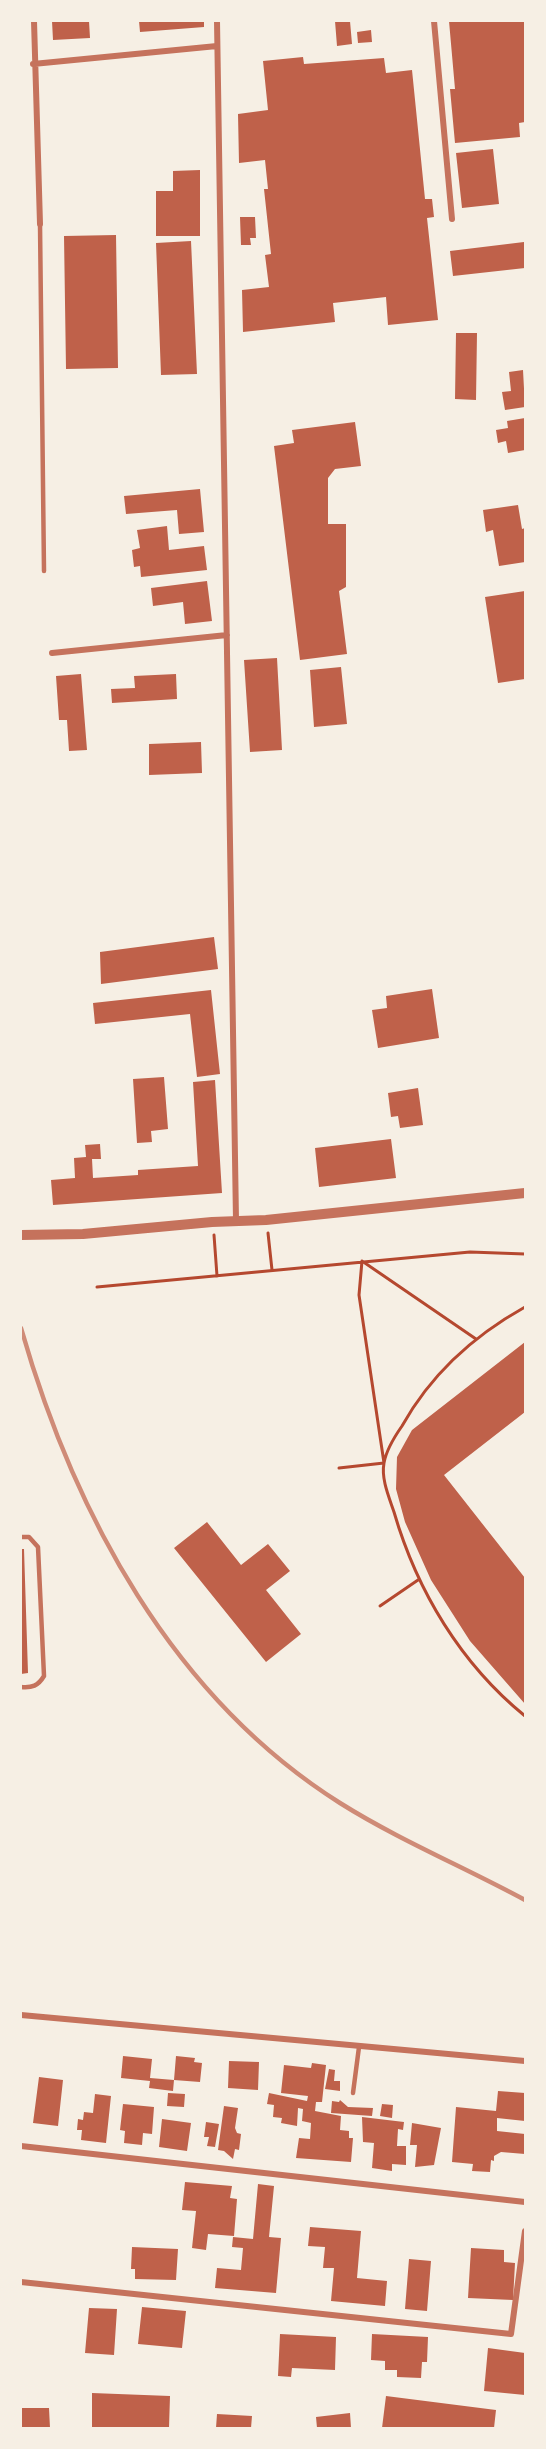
<!DOCTYPE html>
<html>
<head>
<meta charset="utf-8">
<style>
	body { margin:0 }
	#map { position:relative; width:546px; height:2449px; overflow:hidden; background:#f6efe4; font-family:Signika,sans-serif }
	canvas { display:block }
	.frame { position:absolute; inset:0; border:22px solid #f6efe4; pointer-events:none }
</style>
</head>
<body>
<div id="map">
<canvas width="546" height="2449"></canvas>
<div class="frame"></div>
</div>
<script>
const ctx = document.querySelector('canvas').getContext('2d');
ctx.lineJoin = 'round';
function fillPath(path, color) { ctx.fillStyle = color; ctx.fill(path, 'evenodd'); }
function strokePath(path, color, width, dash) { ctx.strokeStyle = color; ctx.lineWidth = width; ctx.lineCap = dash ? 'butt' : 'round'; ctx.setLineDash(dash || []); ctx.stroke(path); }
const building = new Path2D(`
	M52,21H89L90,38L53,40Z
	M139,21H204V27L140,32Z
	M335,21H350L352,44L337,46Z
	M449,21H525V122L519,123L520,137L455,143L450,89H455Z
	M371,30L372,42L358,43L357,32Z
	M303,57L304,64L384,58L386,73L412,70L425,199H432L434,217L427,218L438,320L388,325L386,297L333,303L335,322L243,332L242,290L269,287L265,255L271,254L264,189H268L265,160L239,163L238,114L268,110L263,61Z
	M493,149L499,204L462,208L456,153Z
	M200,170V236H156V191H173V171Z
	M240,217H255L256,238H250L251,245H241Z
	M116,235L118,368L66,369L64,236Z
	M191,241L197,374L161,375L156,243Z
	M524,242L525,268L453,276L450,251Z
	M456,333H477L476,400L455,399Z
	M523,370L525,407L505,410L502,392L511,391L509,372Z
	M525,418V450L508,453L506,441L498,443L496,430L508,428L507,421Z
	M355,422L361,466L335,469L328,478V524H346V587L339,591L347,654L300,660L274,446L294,443L292,430Z
	M200,489L204,532L179,534L177,510L126,514L124,496Z
	M518,505L522,529L525,528V562L499,566L493,530L486,532L483,510Z
	M167,526L169,550L204,546L207,570L141,577L140,566L134,567L132,550L140,548L137,530Z
	M207,581L212,621L185,624L183,602L153,606L151,588Z
	M525,591V679L498,683L485,597Z
	M277,658L282,750L250,752L244,660Z
	M341,667L347,724L314,727L310,670Z
	M81,674L87,750L69,751L67,720H59L56,676Z
	M176,674L177,699L112,703L111,689L135,688L134,676Z
	M201,742L202,773L149,775V744Z
	M214,937L218,969L101,984L100,952Z
	M432,989L439,1038L378,1048L372,1010L387,1008L386,996Z
	M211,990L220,1074L197,1077L190,1014L95,1024L93,1003Z
	M164,1077L168,1129L151,1131L152,1142L137,1143L133,1079Z
	M215,1080L222,1193L53,1205L51,1180L75,1178L74,1158L86,1157L85,1145L100,1144L101,1159H92L93,1178L138,1175V1170L198,1166L193,1082Z
	M418,1088L423,1125L400,1128L398,1116L391,1117L388,1093Z
	M391,1139L396,1178L319,1187L315,1148Z
	M525,1342V1412L444,1475L525,1578V1704L470,1641L431,1580L405,1522L396,1489L397,1457L412,1430Z
	M207,1522L241,1565L268,1544L290,1571L266,1590L301,1634L266,1662L174,1548Z
	M21,1549H24L28,1673L21,1674Z
	M123,2056L152,2059L150,2078L174,2080L173,2091L149,2088L150,2081L121,2078Z
	M176,2056L195,2058L194,2062L202,2063L200,2082L174,2080Z
	M229,2061L259,2062L258,2090L228,2088Z
	M312,2063L326,2065L322,2102H316L315,2111L341,2116L340,2130L349,2131V2138H353L351,2162L296,2158L299,2138L310,2139L311,2123L302,2121L303,2109L298,2108L297,2126L281,2123L282,2118L273,2117L274,2105L267,2104L269,2093L307,2101L308,2096L281,2093L284,2065L311,2068Z
	M329,2069L335,2070L334,2081H340V2091L325,2089Z
	M39,2077L63,2080L58,2126L33,2123Z
	M498,2091L525,2093V2121L497,2118V2131L525,2134V2154L501,2152L494,2156V2161L491,2160L490,2172L472,2171L473,2164L452,2162L456,2107L496,2111Z
	M168,2093L185,2094L184,2107L167,2106Z
	M95,2094L111,2096L106,2143L81,2140L82,2130H77L78,2119L83,2120L84,2112L93,2113Z
	M340,2100L348,2107L373,2108L372,2116L331,2113L332,2101L339,2102Z
	M123,2104L154,2107L152,2134L143,2133L142,2145L124,2143L125,2131L120,2130Z
	M382,2104L393,2105L392,2118L380,2116Z
	M224,2106L238,2108L235,2128L237,2133L241,2134L239,2150L235,2149L233,2159L224,2151L218,2150Z
	M362,2117L404,2122L403,2130L398,2129L397,2146H406V2165L392,2164V2171L372,2168L374,2143L363,2142Z
	M162,2119L191,2123L187,2151L159,2147Z
	M206,2122L219,2124L215,2147L207,2146L209,2137H204Z
	M412,2123L441,2128L434,2165L415,2167L417,2145H410Z
	M185,2182L232,2186L230,2198L237,2199L234,2236L208,2234L206,2250L192,2248L196,2211L182,2210Z
	M258,2184L274,2186L269,2237L281,2238L276,2293L215,2288L217,2268L241,2270L243,2248L232,2247L233,2237L253,2239Z
	M310,2227L361,2231L357,2278L387,2281L385,2306L331,2301L334,2268H323L325,2247L308,2246Z
	M132,2247L178,2249L176,2280L135,2279V2269H131Z
	M471,2248L504,2250V2262L515,2263L513,2300L468,2298Z
	M409,2259L431,2261L427,2311L405,2309Z
	M142,2307L186,2311L182,2348L138,2344Z
	M89,2308L117,2309L114,2355L85,2353Z
	M280,2334L336,2337L335,2370L292,2368L291,2377L278,2376Z
	M372,2334L428,2337L427,2362H422L421,2378L397,2377V2370H385V2361L371,2360Z
	M488,2348L525,2353V2395L484,2391Z
	M92,2393L170,2396L169,2428H92Z
	M386,2396L496,2410L494,2428H382Z
	M21,2408H49L50,2428H21Z
	M350,2413L351,2428H317L316,2417Z
	M217,2414L252,2416L251,2428H216Z`);
const path = new Path2D(`
	M268,1233L272,1270
	M214,1235L217,1276
	M362,1261L476,1339
	M97,1287L470,1252L525,1254
	M525,1307C473,1336 431,1374 402,1426C395,1436 386,1451 384,1463C381,1479 389,1497 394,1512C417,1591 461,1664 525,1716
	M339,1468L384,1463L359,1295L362,1261
	M380,1606L418,1580`);
const service = new Path2D(`
	M40,224L44,571
	M21,1537H29L38,1547L44,1676C38,1686 32,1688 21,1687
	M353,2093L359,2047`);
const minor = new Path2D(`
	M34,21L40,224
	M217,21L236,1220
	M434,21L452,219
	M33,64L217,46
	M52,653L227,635
	M21,2015L525,2061
	M21,2146L525,2202
	M21,2282L511,2334L525,2231`);
const tertiary = new Path2D(`
	M21,1235L83,1234L212,1222L266,1220L525,1193`);
const rail = new Path2D(`
	M21,1328C74,1513 172,1697 340,1803C399,1840 464,1867 525,1900`);
fillPath(building, '#bf614a');
strokePath(path, '#b5482f', 3);
strokePath(service, '#c5725c', 4.5);
strokePath(minor, '#c5725c', 6);
strokePath(tertiary, '#c5725c', 10);
strokePath(rail, '#cf8b77', 4.5);
</script>
</body>
</html>
